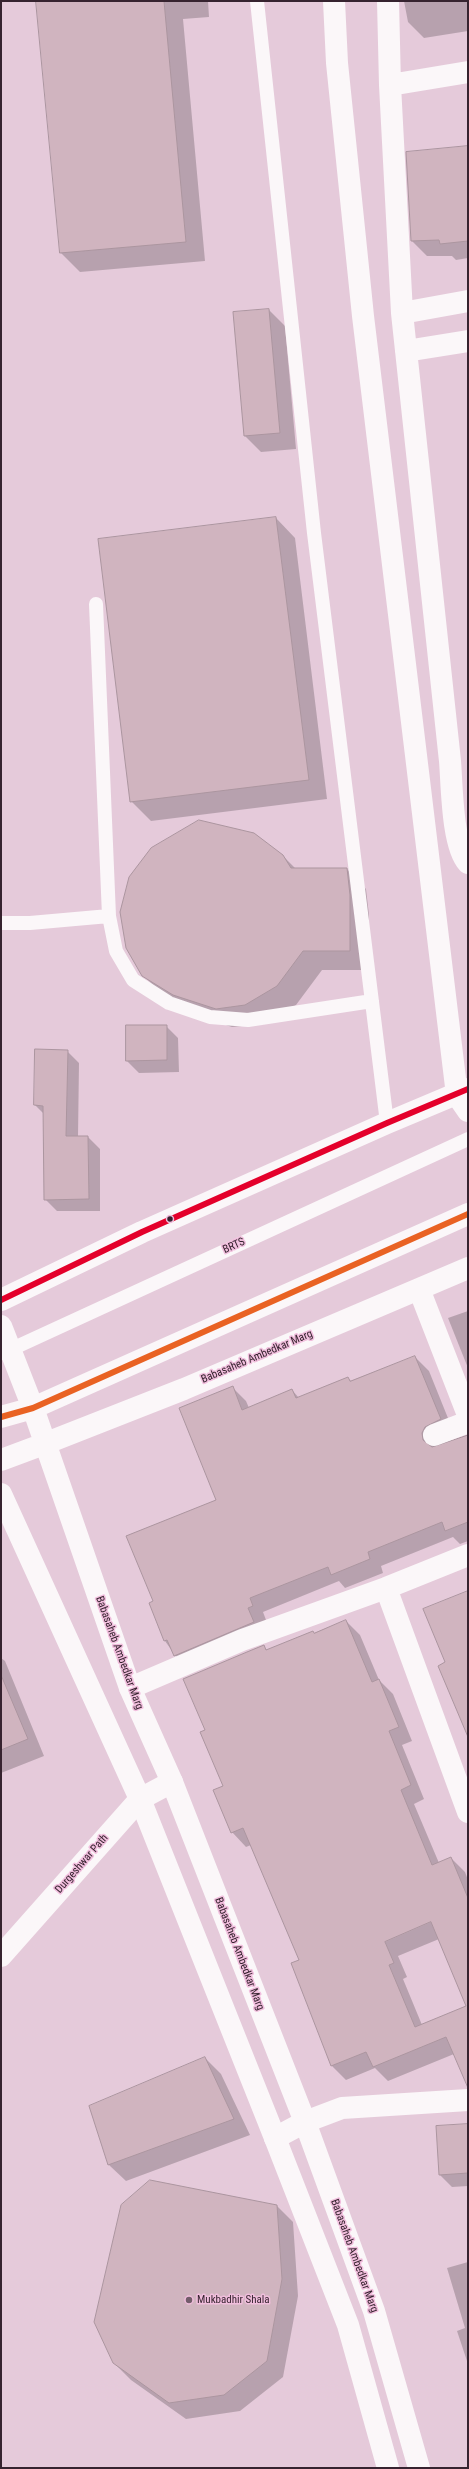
<!DOCTYPE html>
<html>
<head>
<meta charset="utf-8">
<style>
	body { margin:0 }
	#map { position:relative; width:469px; height:2469px; overflow:hidden; background:#e5cada; font-family:"Roboto Condensed",sans-serif }
	canvas { display:block }
	.frame { position:absolute; inset:0; border:2px solid #36232f; pointer-events:none }
</style>
</head>
<body>
<div id="map">
<canvas width="469" height="2469"></canvas>
<div class="frame"></div>
</div>
<script>
const ctx = document.querySelector('canvas').getContext('2d');
ctx.lineJoin = 'round';
function fillPath(path, color) { ctx.fillStyle = color; ctx.fill(path, 'evenodd'); }
function strokePath(path, color, width, dash) { ctx.strokeStyle = color; ctx.lineWidth = width; ctx.lineCap = dash ? 'butt' : 'round'; ctx.setLineDash(dash || []); ctx.stroke(path); }
function drawText(font, color, halo, rows, align = 'center') {
  ctx.font = font + ' "Roboto Condensed",sans-serif'; ctx.lineWidth = 3; ctx.setLineDash([]); ctx.textBaseline = 'middle'; ctx.strokeStyle = halo; ctx.fillStyle = color; for (const [text, x, y, turn = 0] of rows) {
    ctx.save(); ctx.translate(x, y); ctx.rotate((+turn || 0) * Math.PI / 180); ctx.textAlign = isNaN(turn) ? turn : align; if (halo) ctx.strokeText(text, 0, 0); ctx.fillText(text, 0, 0); ctx.restore();
  }
}
const shadow = new Path2D(`
	M37,1H208L209,17L183,19L205,261L80,272L61,253Z
	M404,1H468V31L424,38L408,22Z
	M468,146V258L456,260L452,256H427L412,241Z
	M269,310L285,326L296,449L261,452L245,436Z
	M276,518L295,538L327,799L151,821L131,801Z
	M282,855L296,869H347L366,889L369,915L368,970H322L296,1005L265,1024L232,1027L193,1014L163,995L143,975Z
	M166,1026L178,1038L179,1072L139,1073L127,1061Z
	M67,1051L79,1063L78,1137H88L100,1149V1211H57L45,1199L44,1114L35,1105Z
	M468,1311V1368L448,1318Z
	M415,1357L429,1371L454,1433L437,1447L468,1436V1541L460,1544L453,1537L381,1566L383,1573L345,1588L339,1581L263,1612L266,1620L188,1669L175,1655L165,1641L150,1603L154,1602L217,1501L233,1388L246,1401L249,1408L292,1390L299,1398L348,1378L352,1382Z
	M346,1621L360,1635L379,1680L393,1694L412,1741L402,1745L424,1799L414,1804L439,1863L451,1858L465,1872L468,1880V2069L454,2054L388,2081L375,2068L346,2080L332,2066L292,1964L300,1960L251,1845L246,1847L232,1832L215,1791L225,1787L206,1730L264,1647L268,1651ZM439,1939L467,2007L422,2025L403,1979L407,1977L398,1956Z
	M1,1658L5,1661L44,1756L1,1773Z
	M205,2058L221,2074L250,2135L126,2181L109,2165L91,2107Z
	M468,2125V2186L452,2187L440,2175Z
	M277,2206L293,2222L298,2296L283,2377L240,2411L186,2419L131,2380L114,2363Z
	M468,2262V2364L457,2331L465,2328L447,2268Z`);
const building = new Path2D(`
	M36,1H164L186,242L60,253Z
	M468,146V241L440,244L439,240L411,241L406,152Z
	M269,309L280,433L244,436L233,312Z
	M276,517L309,780L130,802L98,539Z
	M199,820L254,833L283,855L291,868H347L350,895V951H303L277,986L245,1005L216,1009L173,995L142,976L126,948L120,912L129,877L151,848Z
	M126,1025H167V1060L126,1061Z
	M35,1049L68,1050L66,1136H88L89,1199L44,1200L43,1106L34,1105Z
	M415,1356L441,1419L425,1427L422,1433L423,1440L432,1447L468,1435V1522L445,1531L442,1522L368,1552L370,1559L331,1575L328,1567L250,1598L253,1606L248,1608L254,1622L174,1656L167,1640L164,1641L149,1603L153,1601L126,1536L216,1500L179,1408L233,1386L242,1410L292,1389L296,1398L348,1377L350,1381Z
	M468,1591V1737L438,1666L445,1662L423,1609Z
	M346,1620L372,1682L379,1679L399,1727L389,1731L411,1785L401,1790L432,1865L451,1857L468,1898V2088L446,2037L373,2067L366,2052L331,2066L291,1963L299,1960L243,1828L231,1833L213,1790L223,1786L200,1732L205,1730L183,1679L247,1652L264,1645L266,1650L313,1631L314,1633ZM431,1922L466,2006L415,2027L389,1965L394,1963L385,1942Z
	M1,1675L28,1739L1,1750Z
	M205,2057L234,2119L108,2165L89,2106Z
	M468,2124V2173L439,2175L436,2126Z
	M150,2180L277,2205L282,2279L267,2361L224,2395L169,2403L113,2363L94,2322L121,2205Z`);
const service = new Path2D(`
	M257,1L314,533L387,1123
	M96,604L109,916L116,951L133,980L169,1003L210,1017L248,1020L372,1001
	M1,923H30L109,916
	M3,1353L468,1139`);
const minor = new Path2D(`
	M334,1L337,63L363,316L457,1095L468,1111
	M388,1L390,85L402,313L450,761C452,785 452,846 468,863
	M390,85L468,72
	M402,313L468,301
	M406,351L468,341
	M419,1289L468,1415
	M434,1435L468,1422
	M44,1444L184,1389L468,1268
	M386,1588L468,1812
	M130,1688L242,1640L386,1588L468,1555
	M1,1956L140,1799L172,1782
	M275,2138L305,2122L342,2108L468,2100`);
const primary = new Path2D(`
	M1,1300L142,1232L387,1123L468,1089
	M1,1326L33,1408L130,1688L172,1782L305,2122L374,2311L419,2468
	M1,1417L33,1408L468,1214
	M1,1460L44,1444
	M1,1494L140,1799L275,2138L348,2325L388,2468`);
const bus1 = new Path2D(`
	M1,1300L142,1232L387,1123L468,1089`);
const bus2 = new Path2D(`
	M1,1417L33,1408L468,1214`);
const markers = [
	[170,1219,3.5,"#36232f"],
	[189,2300,4,"#735d6b"]
];
const streetNames = [
	["BRTS",234,1246,-24],
	["Babasaheb Ambedkar Marg",257,1357,-23],
	["Babasaheb Ambedkar Marg",119,1653,70],
	["Durgeshwar Path",82,1864,-49],
	["Babasaheb Ambedkar Marg",239,1954,69],
	["Babasaheb Ambedkar Marg",354,2256,70]
];
const poiNames = [
	["Mukbadhir Shala",197,2300]
];
fillPath(shadow, '#0003');
fillPath(building, '#d0b4bf');
strokePath(building, '#ab959f', 1);
strokePath(service, '#fbf7f9', 14);
strokePath(minor, '#fbf7f9', 22);
strokePath(primary, '#fbf7f9', 22);
strokePath(bus1, '#e4002b', 6);
strokePath(bus2, '#e96223', 6);
for (const [x, y, r, color] of markers) { const dot = new Path2D(); dot.arc(x, y, r, 0, 2 * Math.PI); ctx.fillStyle = color; ctx.fill(dot); strokePath(dot, '#f1bedd', 1.5); }
drawText('11px', '#36232f', '#f1bedd', streetNames);
drawText('11px', '#36232f', '#f1bedd', poiNames, 'left');
</script>
</body>
</html>
